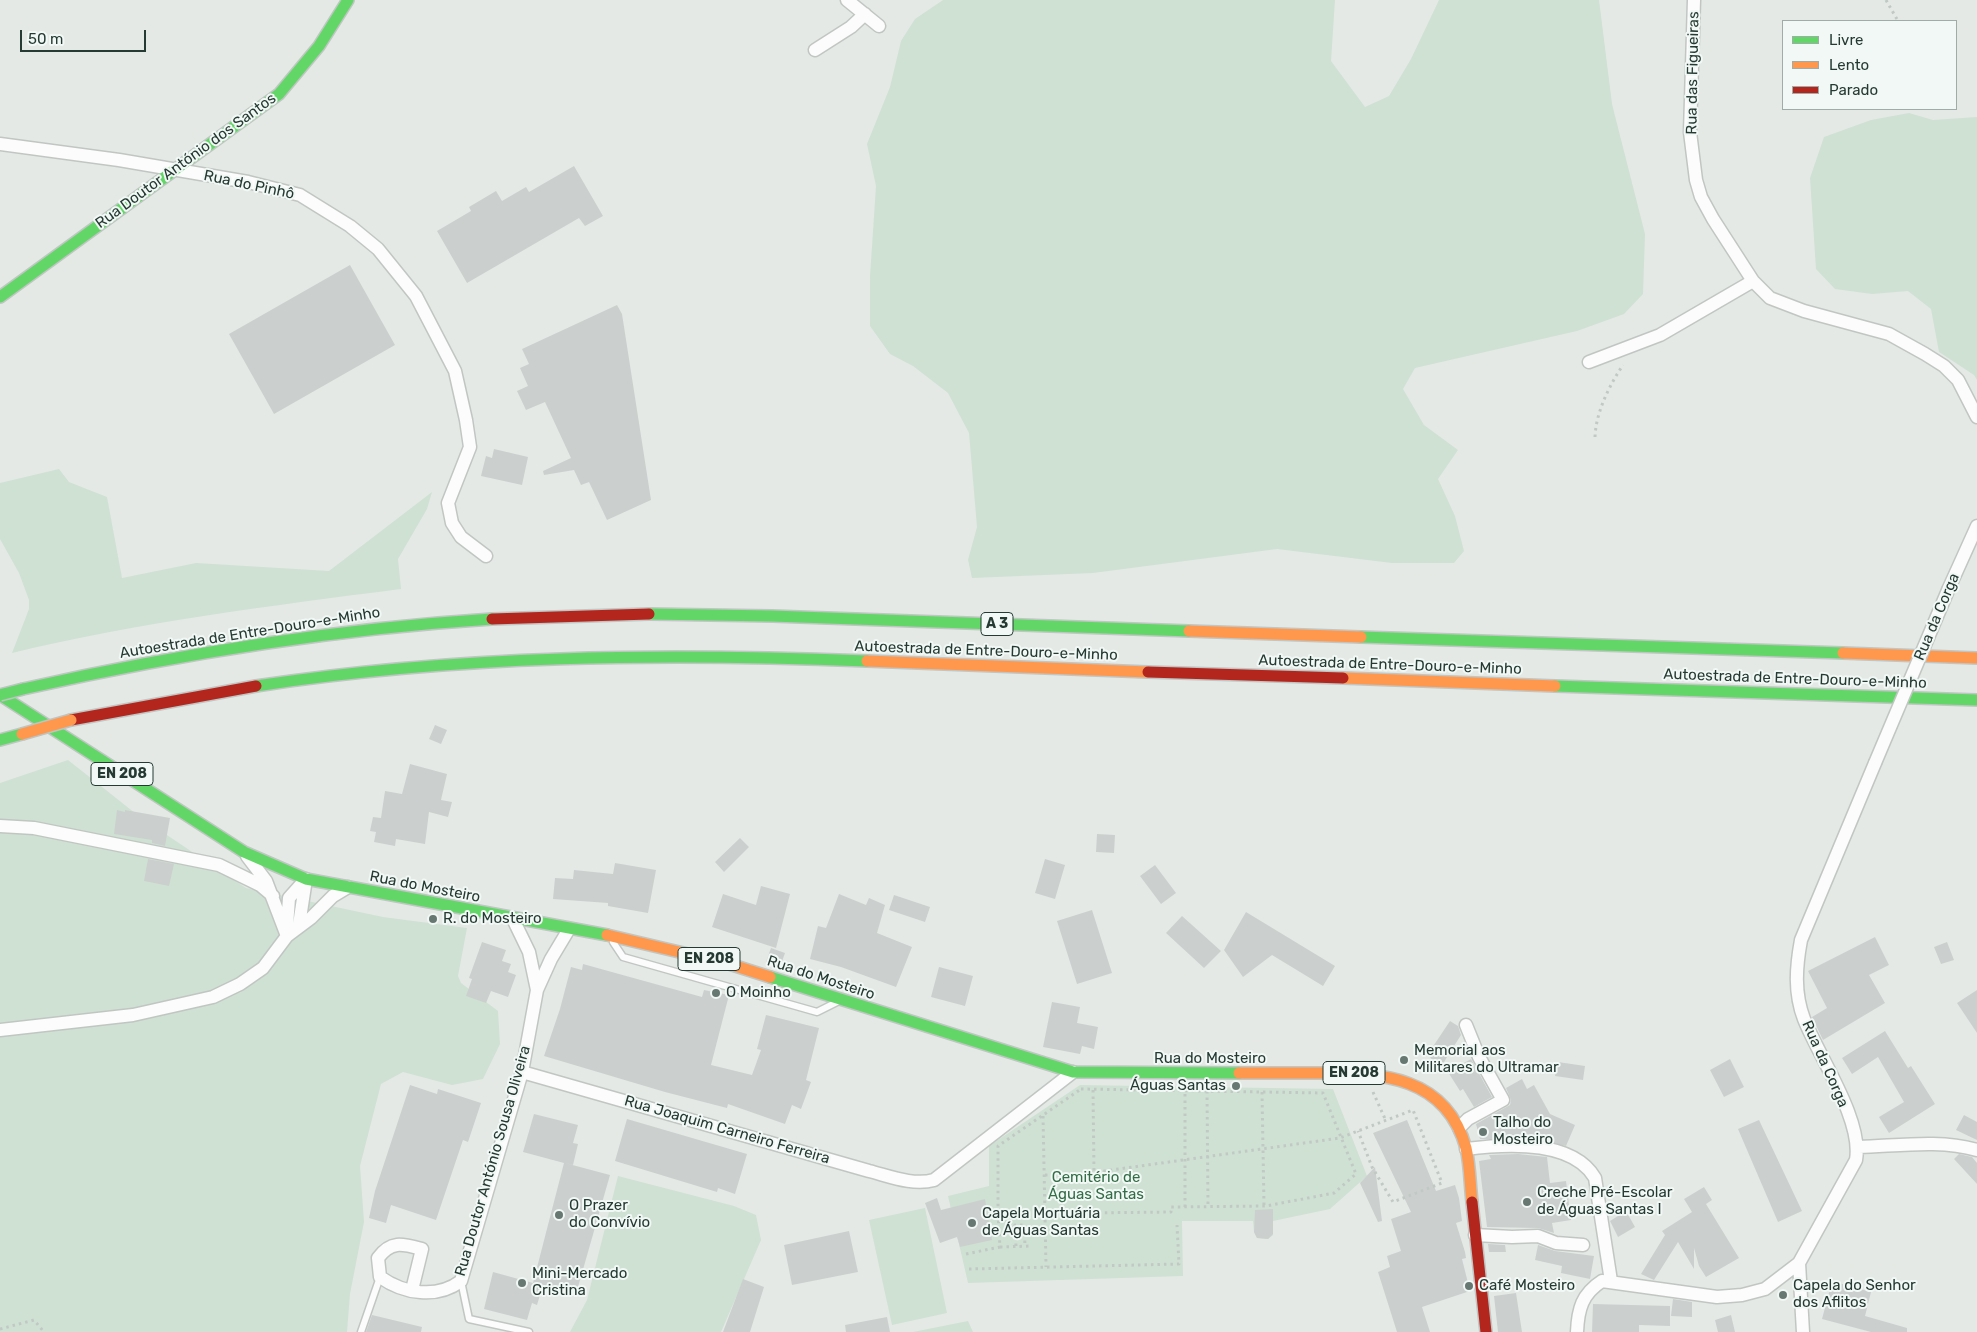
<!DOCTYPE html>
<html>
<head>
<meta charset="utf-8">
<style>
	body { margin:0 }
	#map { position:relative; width:1977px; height:1332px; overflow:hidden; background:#e4e9e6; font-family:Rubik,sans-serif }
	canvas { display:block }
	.legend { position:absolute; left:1782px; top:20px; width:175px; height:90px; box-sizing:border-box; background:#f2f8f5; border:1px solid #a0aca7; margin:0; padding:6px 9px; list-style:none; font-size:15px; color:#243a33 }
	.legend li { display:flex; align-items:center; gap:10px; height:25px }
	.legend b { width:25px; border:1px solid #a0aca7 }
	.scale { position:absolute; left:20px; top:30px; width:126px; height:22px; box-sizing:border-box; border:2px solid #243a33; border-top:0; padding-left:6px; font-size:15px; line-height:18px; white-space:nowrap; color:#243a33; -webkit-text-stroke:4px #f2f8f5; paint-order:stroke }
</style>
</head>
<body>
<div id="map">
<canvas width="1977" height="1332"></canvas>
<ul class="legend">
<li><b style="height:6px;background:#63d668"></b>Livre</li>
<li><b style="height:6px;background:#ff974d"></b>Lento</li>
<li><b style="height:6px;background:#b3261e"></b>Parado</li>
</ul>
<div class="scale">50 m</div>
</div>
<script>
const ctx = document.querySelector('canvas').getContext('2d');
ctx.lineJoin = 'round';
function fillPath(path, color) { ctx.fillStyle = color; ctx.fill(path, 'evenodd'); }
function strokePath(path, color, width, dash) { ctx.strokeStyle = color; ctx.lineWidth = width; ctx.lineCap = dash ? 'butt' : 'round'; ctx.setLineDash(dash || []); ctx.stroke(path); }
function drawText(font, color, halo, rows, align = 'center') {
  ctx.font = font + ' Rubik,sans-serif'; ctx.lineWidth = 4; ctx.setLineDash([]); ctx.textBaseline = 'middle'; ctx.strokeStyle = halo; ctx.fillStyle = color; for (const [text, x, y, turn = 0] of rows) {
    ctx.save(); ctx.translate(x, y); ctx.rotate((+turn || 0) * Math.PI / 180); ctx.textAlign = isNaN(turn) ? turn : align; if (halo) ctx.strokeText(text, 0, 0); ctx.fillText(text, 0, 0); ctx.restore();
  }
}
const green = new Path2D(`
	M943,0H1335L1331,61L1365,107L1389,96L1411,59L1439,0H1599L1612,104L1645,234L1643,294L1624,314L1577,331L1415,368L1403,389L1424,425L1458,450L1438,479L1455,516L1464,551L1454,563H1392L1277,549L1093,573L972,578L968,560L977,527L969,433L948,393L913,366L890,354L870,326V276L876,186L867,144L890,87L901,41L915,19Z
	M1909,113L1933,120L1977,117V380L1974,375L1939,352L1931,309L1908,291L1872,294L1835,289L1816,269L1810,178L1824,137L1871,120Z
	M59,469L69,482L107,497L122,578L196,563L329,571L432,492L427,509L398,559L401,589C269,606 141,622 12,653L29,609V600L19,573L0,539V483Z
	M68,760L140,817L246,888L383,917L467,928L458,976L461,983L498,1011L500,1044L483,1079L452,1085L403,1072L381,1084L360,1166L364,1222L350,1294L347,1332H0V783Z
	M1080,1085L1333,1089L1367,1176L1330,1209L1273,1221V1235L1268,1239L1257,1238L1254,1232L1253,1221H1182L1183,1276L968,1283L948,1196L989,1186V1146Z
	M618,1176L734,1206L756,1215L761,1240L721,1332H570L587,1300Z
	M925,1208L947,1313L892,1325L869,1220Z
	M968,1321L973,1332H913Z`);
const building = new Path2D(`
	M574,166L603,216L585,226L579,218L467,283L437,231L471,211L469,207L496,191L502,201L526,187L529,192Z
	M350,265L395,345L274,414L229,334Z
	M617,305L622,314L651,500L607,520L589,482L581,485L574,470L544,475L543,471L571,458L545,402L526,410L517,391L528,386L520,368L529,364L522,349Z
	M494,449L528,457L522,485L481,476L486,456L492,458Z
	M435,725L447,730L441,744L429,739Z
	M410,764L447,774L441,800L452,802L448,817L429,812L425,844L396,839L395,846L374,842L376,832L370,831L373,817L381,818L385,791L402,794Z
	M117,810L125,812V810L170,818L165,846L152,843V840L114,834Z
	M1097,834L1115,835L1114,853L1096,852Z
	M740,838L749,847L724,872L715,862Z
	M148,859L174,864L169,886L144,881Z
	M1045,859L1065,865L1055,899L1035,893Z
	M615,863L656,870L648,913L608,906V903L553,899L555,878L573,879L574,870L613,874Z
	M1155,865L1176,893L1161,904L1140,876Z
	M761,886L790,894L776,948L712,927L723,894L756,905Z
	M839,894L866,905L869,898L885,905L877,933L912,947L896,987L841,967L810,959L818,926L826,928Z
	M894,895L930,907L925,922L889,910Z
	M1092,910L1112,973L1077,984L1057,921Z
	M1246,912L1335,966L1323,986L1272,955L1243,977L1224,950Z
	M1182,916L1221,951L1204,968L1166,933Z
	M1875,937L1889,965L1869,975L1885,1003L1823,1040L1812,1017L1827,1008L1808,971Z
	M482,942L506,950L502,961L511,964L508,972L516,975L508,997L491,991L486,1003L466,996L472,979L469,978Z
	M1947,942L1954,960L1941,964L1934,947Z
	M771,948L785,953L780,967L766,962Z
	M583,964L702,997L704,990L729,995L711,1065L752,1075L761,1050L757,1049L766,1015L819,1028L806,1080L811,1082L801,1109L792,1105L785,1124L728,1104L727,1108L665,1092L544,1056L560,1009L571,967L582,970Z
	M939,967L973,976L965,1006L931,997Z
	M1977,990V1033L1957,1003Z
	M1052,1002L1080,1007L1077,1023L1098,1027L1094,1049L1082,1046L1080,1054L1043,1047Z
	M1450,1021L1458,1026L1461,1035L1439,1070L1428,1054Z
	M1885,1031L1908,1068L1911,1066L1935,1104L1889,1133L1879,1117L1904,1102L1878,1057L1852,1074L1842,1058Z
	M1471,1059L1492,1097L1474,1107L1463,1089L1460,1091L1448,1072Z
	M1730,1059L1744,1087L1724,1097L1710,1070Z
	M1558,1062L1585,1066L1583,1080L1555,1076Z
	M1522,1079L1527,1089L1534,1085L1550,1114L1575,1125L1566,1146L1537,1139H1480L1476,1124L1510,1105L1511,1100L1506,1088Z
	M410,1085L437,1094L438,1089L481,1103L468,1142L463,1140L436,1220L391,1205L386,1223L369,1218L375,1191Z
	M534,1114L578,1125L573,1143L578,1144L573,1165L565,1163L610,1175L576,1294L541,1285H543L537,1305L532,1303L527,1320L484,1309L493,1272L533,1283L564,1163L523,1152Z
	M1964,1115L1977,1122V1140L1956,1130Z
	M627,1119L747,1154L735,1194L718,1188L717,1192L615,1161Z
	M1407,1120L1436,1191L1455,1185L1459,1198L1462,1221L1456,1223L1465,1252L1466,1258L1462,1259L1470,1291L1422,1307L1430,1332H1397L1378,1272L1390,1267L1387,1256L1401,1251L1391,1219L1411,1212L1373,1133Z
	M1759,1120L1802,1211L1778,1222L1738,1129Z
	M1518,1154L1547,1157L1550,1183L1566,1181L1571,1220L1552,1223L1554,1233L1538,1228L1487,1227L1479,1161L1491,1159L1489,1155Z
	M1959,1154L1972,1157L1977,1163V1184L1954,1159Z
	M1375,1167L1382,1221L1378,1222L1360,1183Z
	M1704,1187L1712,1200L1706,1204L1739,1258L1706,1277L1699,1266L1694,1248V1269L1678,1242L1654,1280L1641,1274L1665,1235L1662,1231L1692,1212L1684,1199Z
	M937,1198L941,1210L985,1199L992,1240L960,1247L957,1237L940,1243L925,1203Z
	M1273,1209V1234L1268,1239L1257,1238L1254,1232L1255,1210Z
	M1626,1211L1635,1227L1618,1237L1610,1221Z
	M849,1231L858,1272L792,1285L784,1245Z
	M1488,1244L1505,1245L1506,1252H1489Z
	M1538,1245L1555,1251L1594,1256L1590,1279L1561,1273L1562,1266L1535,1260Z
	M743,1279L764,1287L750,1332H723Z
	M1832,1281L1871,1292L1865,1316L1907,1328V1332H1871L1822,1319Z
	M1516,1293L1522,1332H1498L1494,1296Z
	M1673,1299L1692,1302V1317L1671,1316Z
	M1593,1304L1670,1306V1326L1639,1325V1332H1592Z
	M372,1315L422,1327L421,1332H366Z
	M1731,1315L1735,1332H1718L1715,1320Z
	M887,1317L890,1332H846L845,1325Z`);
const path = new Path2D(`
	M1886,0L1898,21
	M1595,437C1596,412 1609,386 1623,365
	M1081,1089L1323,1093L1356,1174L1334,1193L1266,1206L1171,1207V1212L998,1214V1146Z
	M1093,1090L1094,1172
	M1207,1091L1208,1206
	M1262,1092L1264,1206
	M1373,1092L1386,1121
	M1043,1116L1046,1267
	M1045,1175L1083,1174L1340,1138L1350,1134L1413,1110L1442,1183L1393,1202L1372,1167L1358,1131
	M1185,1207V1091
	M1016,1246L1015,1225H1024L1025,1246
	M1000,1247L1032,1246
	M966,1254L1000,1247L998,1214
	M969,1269L1179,1264L1177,1225
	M0,1329L34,1320L44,1332`);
const lane = new Path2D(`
	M613,942L623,957L817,1012L837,1002
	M461,1281L469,1319L529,1332
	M361,1332L380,1277`);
const street = new Path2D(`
	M847,0L879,26
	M1694,0L1690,132L1696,180L1701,197L1713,219L1753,281L1770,298L1804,311L1889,334L1925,354L1944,366L1958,380L1977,417
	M815,50L851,27L865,14
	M0,144L119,160L248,182L300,195L350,226L378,249L416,296L455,371L466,420L470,447L448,503L452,523L461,537L486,556
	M1589,362L1660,335L1753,281
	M1949,588L1977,526
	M0,826L34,828L219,865L260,885L273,896
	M247,856L266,881L287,936
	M513,919L529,952L537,990L551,959L569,929
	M299,925L306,879
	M287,926L289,898L306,879
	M0,1030L133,1015L213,997L240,984L263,968L287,936L311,918L333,896L348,887
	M522,1072L869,1171C889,1176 913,1186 934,1180L1073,1072
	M1459,1128L1468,1119L1503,1100L1479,1057L1466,1025
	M1859,1147C1897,1146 1940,1139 1977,1150
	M1466,1149C1505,1144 1572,1139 1595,1178L1611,1281
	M1475,1235L1512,1237L1538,1236L1556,1243L1583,1245
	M1799,1263L1803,1332
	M412,1290L422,1249C403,1244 391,1240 378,1258L380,1277C404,1294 437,1299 461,1281L522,1072L537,990
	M1577,1332C1578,1309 1582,1294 1602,1281L1717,1297L1742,1295L1765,1289L1799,1263L1856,1160C1863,1120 1819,1057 1804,1019C1794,993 1796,967 1801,940L1875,763`);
const fast = new Path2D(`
	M0,297L279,94L319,46L348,0
	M649,614L772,616L1189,631
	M1361,637L1843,653
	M256,686C458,655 663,653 867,661
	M1555,686L1977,700
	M23,689C178,654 333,629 492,619
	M0,695L244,852L306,879L607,935
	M0,740L22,734
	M770,977L1073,1072L1239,1073`);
const slow = new Path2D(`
	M1189,631L1361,637
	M1843,653L1977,658
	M867,661L1148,672
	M1343,678L1555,686
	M607,935L726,963L770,977
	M1239,1073C1266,1073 1293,1073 1320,1073C1382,1073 1446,1076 1466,1148C1470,1165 1470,1185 1472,1202`);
const jam = new Path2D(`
	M492,619L649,614
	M1148,672L1343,678
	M71,720L256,686
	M1472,1202L1486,1332`);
const streetBridge = new Path2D(`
	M1875,763L1949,588`);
const fastBridge = new Path2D(`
	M0,695L23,689`);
const slowBridge = new Path2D(`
	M22,734L71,720`);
const markers = [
	[433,919,5,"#677772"],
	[716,993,5,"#677772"],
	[1404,1060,5,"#677772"],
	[1236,1086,5,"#677772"],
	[1483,1132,5,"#677772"],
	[1527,1202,5,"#677772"],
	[559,1215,5,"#677772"],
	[972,1223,5,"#677772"],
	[522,1283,5,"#677772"],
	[1469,1286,5,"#677772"],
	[1783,1295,5,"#677772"]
];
const shields = [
	[997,624,32],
	[122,774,62],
	[709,959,62],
	[1354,1073,62]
];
const shieldNames = [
	["A 3",997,624],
	["EN 208",122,774],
	["EN 208",709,959],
	["EN 208",1354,1073]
];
const streetNames = [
	["Rua das Figueiras",1693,73,-89],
	["Rua Doutor António dos Santos",186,161,-36],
	["Rua do Pinhô",249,185,12],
	["Rua da Corga",1937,617,-67],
	["Autoestrada de Entre-Douro-e-Minho",250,633,-9],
	["Autoestrada de Entre-Douro-e-Minho",986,651,2],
	["Autoestrada de Entre-Douro-e-Minho",1390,665,2],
	["Autoestrada de Entre-Douro-e-Minho",1795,679,2],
	["Rua do Mosteiro",425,887,11],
	["Rua do Mosteiro",821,978,18],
	["Rua do Mosteiro",1210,1059],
	["Rua da Corga",1825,1064,66],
	["Rua Joaquim Carneiro Ferreira",727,1130,16],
	["Rua Doutor António Sousa Oliveira",493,1161,-74]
];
const poiNames = [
	["R. do Mosteiro",443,919],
	["O Moinho",726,993],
	["Memorial aos",1414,1051],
	["Militares do Ultramar",1414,1068],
	["Águas Santas",1226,1086,"right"],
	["Talho do",1493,1123],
	["Mosteiro",1493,1140],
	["Creche Pré-Escolar",1537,1193],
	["de Águas Santas I",1537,1210],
	["O Prazer",569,1206],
	["do Convívio",569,1223],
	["Capela Mortuária",982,1214],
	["de Águas Santas",982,1231],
	["Mini-Mercado",532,1274],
	["Cristina",532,1291],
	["Café Mosteiro",1479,1286],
	["Capela do Senhor",1793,1286],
	["dos Aflitos",1793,1303]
];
const parkNames = [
	["Cemitério de",1096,1178],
	["Águas Santas",1096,1195]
];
fillPath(green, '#cfe1d3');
fillPath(building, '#cbd0ce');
strokePath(lane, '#c1c6c3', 9);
strokePath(street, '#c1c6c3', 15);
strokePath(fast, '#c0c6c3', 14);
strokePath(slow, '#c0c6c3', 14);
strokePath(jam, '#c0c6c3', 14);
strokePath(path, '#c1c9c4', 3, [2.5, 4]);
strokePath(lane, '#fbfcfb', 6);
strokePath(street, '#fbfcfb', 12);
strokePath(fast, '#63d668', 11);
strokePath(slow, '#ff974d', 11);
strokePath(jam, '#b3261e', 11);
strokePath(streetBridge, '#c1c6c3', 15, []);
strokePath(fastBridge, '#bdc4c2', 14, []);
strokePath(slowBridge, '#bdc4c2', 14, []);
strokePath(streetBridge, '#fbfcfb', 12);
strokePath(fastBridge, '#63d668', 11);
strokePath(slowBridge, '#ff974d', 11);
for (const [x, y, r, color] of markers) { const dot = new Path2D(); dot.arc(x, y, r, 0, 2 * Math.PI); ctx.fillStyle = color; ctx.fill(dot); strokePath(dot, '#f2f8f5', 2); }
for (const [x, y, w] of shields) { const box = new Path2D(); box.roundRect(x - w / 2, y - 11.5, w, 23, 4); ctx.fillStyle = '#f2f8f5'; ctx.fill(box); strokePath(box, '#243a33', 1); }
drawText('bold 14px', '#243a33', null, shieldNames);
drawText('15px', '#243a33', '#f2f8f5', streetNames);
drawText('15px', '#243a33', '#f2f8f5', poiNames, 'left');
drawText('15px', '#326d46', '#f2f8f5', parkNames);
</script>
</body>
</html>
